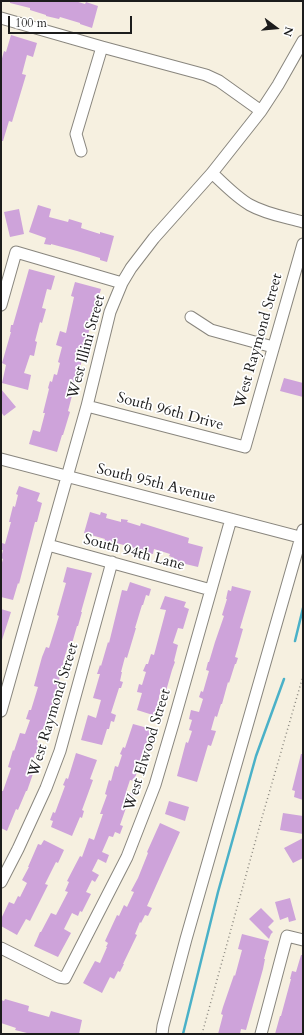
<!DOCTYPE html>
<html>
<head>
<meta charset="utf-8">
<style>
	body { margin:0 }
	#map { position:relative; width:304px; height:1035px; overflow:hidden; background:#f6f0e0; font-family:Cardo,serif }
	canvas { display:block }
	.frame { position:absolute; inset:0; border:2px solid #1c1c1c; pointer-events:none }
	.north { position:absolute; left:256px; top:8px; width:40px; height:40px; -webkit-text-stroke:3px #fff; paint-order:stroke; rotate:106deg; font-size:11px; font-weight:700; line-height:16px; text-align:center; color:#1c1c1c }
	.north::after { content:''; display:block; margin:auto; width:14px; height:18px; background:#1c1c1c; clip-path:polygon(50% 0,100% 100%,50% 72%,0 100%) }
	.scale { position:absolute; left:8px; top:16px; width:124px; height:18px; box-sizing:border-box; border:2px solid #1c1c1c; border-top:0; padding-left:5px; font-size:12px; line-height:14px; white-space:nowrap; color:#1c1c1c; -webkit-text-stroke:3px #fff; paint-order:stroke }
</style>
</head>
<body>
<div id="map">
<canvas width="304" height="1035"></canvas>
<div class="frame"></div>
<div class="north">N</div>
<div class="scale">100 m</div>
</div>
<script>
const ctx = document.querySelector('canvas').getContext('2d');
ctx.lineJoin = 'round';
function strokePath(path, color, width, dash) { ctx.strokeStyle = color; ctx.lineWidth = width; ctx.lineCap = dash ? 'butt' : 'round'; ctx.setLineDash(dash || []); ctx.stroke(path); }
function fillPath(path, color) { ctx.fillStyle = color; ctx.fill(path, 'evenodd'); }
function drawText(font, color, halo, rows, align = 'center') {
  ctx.font = font + ' Cardo,serif'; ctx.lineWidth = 3.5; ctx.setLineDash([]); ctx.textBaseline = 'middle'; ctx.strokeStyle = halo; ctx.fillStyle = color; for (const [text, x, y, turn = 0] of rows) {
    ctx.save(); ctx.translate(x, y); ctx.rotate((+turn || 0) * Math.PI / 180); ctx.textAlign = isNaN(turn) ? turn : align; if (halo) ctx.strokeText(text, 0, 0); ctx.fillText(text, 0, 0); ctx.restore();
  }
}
const stream = new Path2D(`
	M295,641L303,608
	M183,1034L218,892L256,756L284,679`);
const building = new Path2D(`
	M10,1H75L85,4L86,2L98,6L92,28L80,24V23L60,17L59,19L46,16V15L30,10V8L10,3Z
	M11,35L37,43L33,57L27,55L22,74L26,75L12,122L9,121L3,141H1V62L4,51L6,52Z
	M38,205L51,209L49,217L68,222L69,219L82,223L81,228L100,234V232L114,236L107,262L100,260V258L77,251L51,244V245L44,244L46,238L29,232Z
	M19,209L24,234L10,237L4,212Z
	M29,269L55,276L51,290L47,289L42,308L46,309L42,323L40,322L35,341L37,342L34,356L30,355L24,373L31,375L28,390L2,383L6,365L2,363L11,332H10L11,325H13Z
	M75,282L101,289L87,338L80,368L78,367L73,388H74L68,411L70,412L63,435H62L57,452L29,444L33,430L40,432L45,413H43L49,389L48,388L50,381L52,382L54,374L57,375L60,363L58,362L62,347L56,345L60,331L66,333L74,297L71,296Z
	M284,378L303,383V397L280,391Z
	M1,389L16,407L4,416L1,412Z
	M19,486L40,493L37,501L42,503L37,522H35L19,584L18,583L13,600L1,597V566L3,559L1,558L3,550H1V547L2,543L5,544L11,522H9L13,506L15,507L18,495L16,494Z
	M90,512L100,515L101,512L107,514L106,518L121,522V519L128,520L127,522L140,526L141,523L189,538L188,543L203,547L198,567L173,561L174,558L169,556L170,554L154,549L153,554L145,552V551L113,542L112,544L104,542L105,539L84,533Z
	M67,567L92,573L81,612H82L78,626H77L71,647L68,646L63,662L66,663L64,670L62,669L58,684L61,685L48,730L42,729L37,744L44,747L42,755L35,753L31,767L35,768L27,791H26L18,810L16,809L7,831L1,828V791H3L11,768L8,767L13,750L14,751L20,733L25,734L30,720L26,719L29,710H31L38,687L34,686L42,657L46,647L49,648L59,616L57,615L66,583L63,582Z
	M130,582L151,589L149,596L146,595L143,605H142L135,628H136L127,658L125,657L121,672H122L120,681L123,682L121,688H119L111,713L116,715L114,722L111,721L109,729H107L102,745L81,740L88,715L96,718L101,700L93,698L100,674H97L100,665L101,666L108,642L109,643L122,590L127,591Z
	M232,586L251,591L240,628L243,629L235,657L238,658L236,664H235L229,683L228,682L222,704H221L217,717L215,716L211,730L216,731L211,746L208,745L197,782L177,776L186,742L188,743L192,731L189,730L192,720L189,719L191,710L199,712L203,699L199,697L201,691L203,692L209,671L206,670L208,662H209L215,642L224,616L222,615L227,599H226L228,590L231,591Z
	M165,596L186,602L184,607L189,609L183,629L178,628L173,643L178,645L174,661L175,662L172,670L166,691L161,689L158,702L162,703L159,711H157L156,716L137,710L142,693L137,692L139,684L142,685L146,672L143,671L146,664H148L151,654L154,655L166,610L160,609Z
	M1,609L11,612L2,640H1Z
	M133,724L155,730L149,753L144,752L141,764L145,765L142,773L137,772L134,781L130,780L126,792L134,794L131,803L128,802L120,825L123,826L120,834L115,832L113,837L109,836L102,852L109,855L106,863L98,859L92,871L99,875L95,882L92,880L86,892L91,894L82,912L80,911L78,916L72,913L64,929L71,933L58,957L34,946L40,932H41L51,913L56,915L68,892L65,891L69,882L67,881L80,856L82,857L89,838L94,840L103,814H100L107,795L105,794L109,780L111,781L115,766L118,767L122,755L120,754L123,747L125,748Z
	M76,753L97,760L90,779L93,780L82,810L84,811L82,818L80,817L72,836L51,827L53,821L50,820L53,812L55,813L65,786L63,785L66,778L68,779Z
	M301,754H303V800L294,797L295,791L292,790Z
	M169,801L189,807L185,821L165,814Z
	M283,813L303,816V834L280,830Z
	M160,823L180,832L147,906L152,908L148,916L145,915L141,923L140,922L135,934L137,935L123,964H124L120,972L118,971L114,979L110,977L102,993L83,983L95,961L100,963L107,947H106L108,943L105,941L117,915L119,916L124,905L127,907L134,892L131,891L138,878L148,853L147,852Z
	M303,838V858L293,863L284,848Z
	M44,840L64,850L58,863L56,862L45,884L48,885L30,921L26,919L17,935L1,926V919L9,902L14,904L18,896L20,897L27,883L22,880L29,867H28L38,844L41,845Z
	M290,898L296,920L289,922L288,917L280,920L275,902Z
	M261,908L274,921L268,927L273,932L271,934L269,939L249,919Z
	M242,934L269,941L264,959H265L263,969L246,1030L241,1029L240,1034H218L223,1015L221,1014L223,1007L234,975L235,976L242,950L238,949Z
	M301,955H303V1028L302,1034H275L280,1016H281L291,979H290L292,971L296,972Z
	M5,999L29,1006L28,1011L49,1017L51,1011L82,1020L79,1034H31L15,1030L16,1028L1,1023V1000L4,1001Z`);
const path = new Path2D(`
	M202,1034L261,821L303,676`);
const minor = new Path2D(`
	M1,18L102,47L206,75L219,81L261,111
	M81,151L76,134L102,47
	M212,173C224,184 236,197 250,205C266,214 285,217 303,222
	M1,305L16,252L122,283
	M191,317L211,330L273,347
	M87,406L245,447L303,244
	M1,459L303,538
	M48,545L211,590
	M1,711L87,406L110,312L122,283L131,268L154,238L212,173L261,111L278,85L303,41
	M1,882L18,849L46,788L60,751L112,562
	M1,948L59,977L65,978L127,857L155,785L173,724L231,519
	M162,1034L163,1026L186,939L303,530
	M261,1034L287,936L303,940`);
const streetNames = [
	["West Raymond Street",259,341,-74],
	["West Illini Street",87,347,-75],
	["South 96th Drive",170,412,15],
	["South 95th Avenue",156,484,14],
	["South 94th Lane",134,553,15],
	["West Raymond Street",54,710,-73],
	["West Elwood Street",148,750,-73]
];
strokePath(stream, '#4ab1c8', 2.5);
fillPath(building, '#cea3da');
strokePath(minor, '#89867e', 13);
strokePath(path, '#89867e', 1.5, [1, 3]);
strokePath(minor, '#fff', 11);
drawText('15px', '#1c1c1c', '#fff', streetNames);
</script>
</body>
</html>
